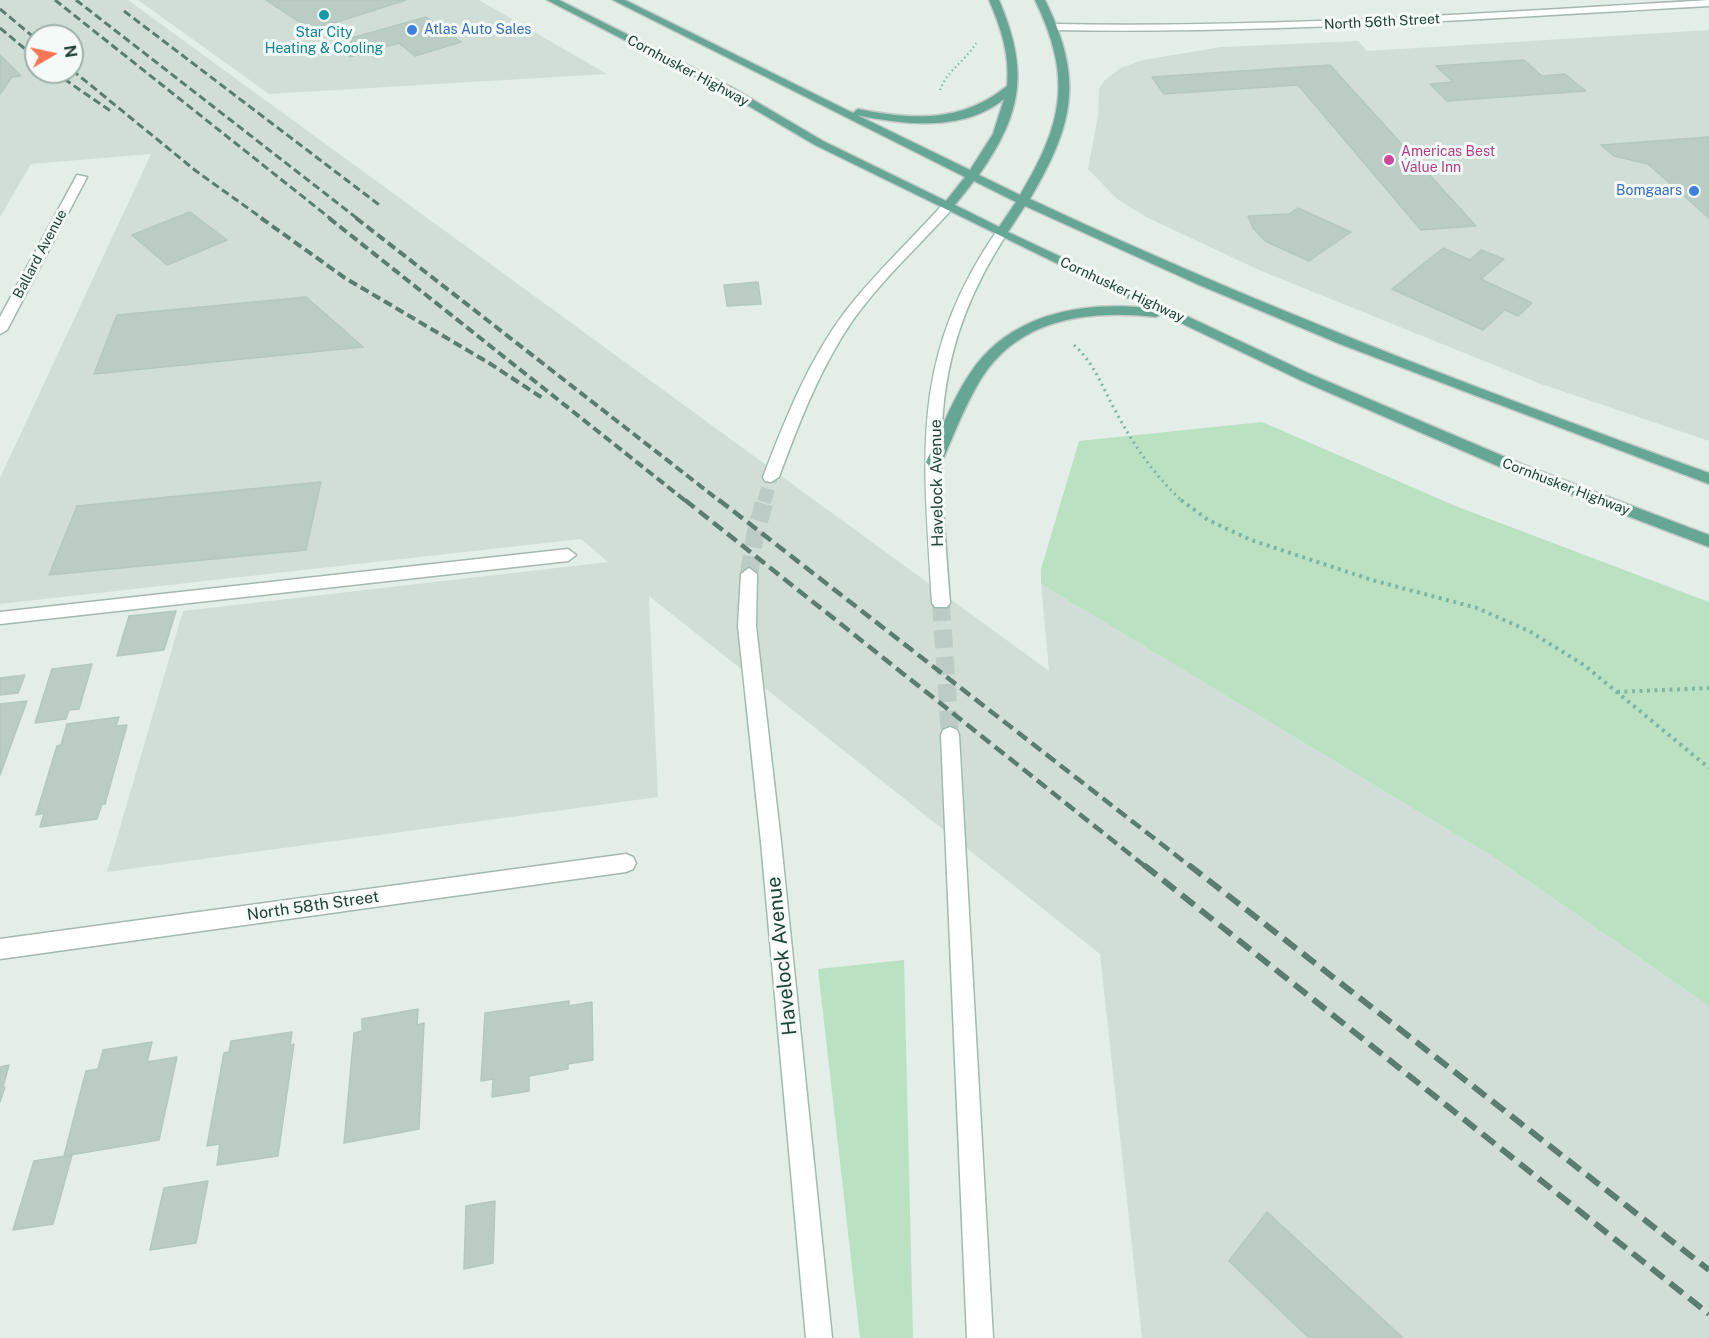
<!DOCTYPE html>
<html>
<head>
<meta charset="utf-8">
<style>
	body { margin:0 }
	#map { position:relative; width:1709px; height:1338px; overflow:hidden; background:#e3eee9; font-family:"Public Sans",sans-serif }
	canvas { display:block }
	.north { position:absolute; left:24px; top:24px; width:60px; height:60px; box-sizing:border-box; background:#f4faf7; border:2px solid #a0b0aa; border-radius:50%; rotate:81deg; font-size:16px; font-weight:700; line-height:24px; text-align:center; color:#214137 }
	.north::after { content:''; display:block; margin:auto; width:21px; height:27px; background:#fb7554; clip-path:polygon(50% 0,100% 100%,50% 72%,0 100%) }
</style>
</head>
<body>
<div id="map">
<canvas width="1709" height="1338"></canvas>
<div class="north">N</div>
</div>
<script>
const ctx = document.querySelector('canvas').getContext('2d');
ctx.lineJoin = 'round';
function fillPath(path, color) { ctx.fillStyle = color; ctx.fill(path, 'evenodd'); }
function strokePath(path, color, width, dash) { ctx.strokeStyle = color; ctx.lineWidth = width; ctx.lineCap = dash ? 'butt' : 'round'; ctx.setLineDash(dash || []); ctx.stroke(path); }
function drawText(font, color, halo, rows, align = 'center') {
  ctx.font = font + ' "Public Sans",sans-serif'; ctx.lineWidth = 6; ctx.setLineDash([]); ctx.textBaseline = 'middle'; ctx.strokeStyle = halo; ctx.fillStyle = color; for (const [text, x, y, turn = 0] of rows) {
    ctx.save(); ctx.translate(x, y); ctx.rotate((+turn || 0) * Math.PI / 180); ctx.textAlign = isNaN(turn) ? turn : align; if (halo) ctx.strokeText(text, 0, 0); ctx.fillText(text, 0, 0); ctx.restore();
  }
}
const built = new Path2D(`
	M0,0H128L1049,671L1041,584L1495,858L1709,1006V1338H1142L1100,954L649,596L658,797L107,872L183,611L608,562L581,539L0,604V478L151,154L31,164L0,217ZM36,36H72V72H36Z
	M138,0H479L607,74L269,94Z
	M1709,30V441L1541,384L1259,270L1146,217L1117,199L1088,169L1098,116L1099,89L1105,80L1121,68L1143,60L1221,47L1358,41L1367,51Z`);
const green = new Path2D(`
	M1262,422L1458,507L1709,602V1006L1495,858L1041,584V569L1079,441Z
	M904,960L913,1338H860L818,969Z`);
const building = new Path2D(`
	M266,0H406L312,30Z
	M426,17L461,42L415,56L399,43L350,57L334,43Z
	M0,55L21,76L12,77L0,94Z
	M1524,60L1542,76L1565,74L1586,91L1447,101L1430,84L1453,82L1436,66Z
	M1330,65L1476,226L1421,230L1298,85L1164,94L1152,77Z
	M1709,137V218L1648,164L1614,156L1601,145Z
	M1298,208L1351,232L1309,261L1265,241L1253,228L1248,216L1289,214Z
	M190,212L227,240L167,265L132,235Z
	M1443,248L1470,260L1481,250L1504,259L1481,279L1532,303L1518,316L1505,310L1483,330L1392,289Z
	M758,282L761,304L727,306L724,285Z
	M306,297L363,347L94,374L117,315Z
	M321,482L306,550L49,575L77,506Z
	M176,611L164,650L117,656L129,616Z
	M92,664L79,709L69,710L66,719L35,723L52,669Z
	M25,675L18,693L0,695V678Z
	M27,701L0,775V704Z
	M119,717L116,726L127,725L105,804H102L97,819L40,827L44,813L36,815L57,746L61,745L67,724Z
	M569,1001V1006L592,1002L593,1060L568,1064V1069L529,1076V1091L492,1097L493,1079L481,1081L485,1013Z
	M418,1009L417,1025L424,1023L419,1129L344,1143L354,1033L362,1031V1019Z
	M292,1032L290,1046L294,1044L278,1156L217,1165L220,1144L207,1146L224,1053L229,1052L231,1041Z
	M152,1042L147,1062L177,1057L159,1140L64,1156L86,1071L98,1069L103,1050Z
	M9,1065L3,1087H5L0,1102V1067Z
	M72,1155L53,1224L13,1230L34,1161Z
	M208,1181L196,1243L150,1250L164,1188Z
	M495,1201L493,1263L464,1269L466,1206Z
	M1267,1212L1403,1338H1309L1229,1261Z`);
const secondaryTunnelFar1 = new Path2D(`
	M764,502L771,477`);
const secondaryTunnel = new Path2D(`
	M749,574L755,535L765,500
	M941,603L950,735`);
const pathFar2 = new Path2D(`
	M940,90C947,70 966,61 976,43`);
const pathFar1 = new Path2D(`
	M1074,345C1095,364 1102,387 1116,412C1134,446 1155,476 1183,502`);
const path = new Path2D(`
	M1181,500L1208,520L1251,540L1372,580L1477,608L1529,631L1584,665L1709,768
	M1617,692L1709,688`);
const lane = new Path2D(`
	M568,549L576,555L568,561L0,624V612Z`);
const street = new Path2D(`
	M1709,0V6C1491,18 1273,34 1054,30L1049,27L1054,24C1273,28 1491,13 1709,0Z
	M77,175L87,177L7,330L0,334V317Z
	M626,854L633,857L636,863L633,869L626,872L0,959V939Z`);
const secondary = new Path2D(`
	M949,201L955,205L953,208C920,245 882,279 853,320C820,368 799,423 779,477L771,482L765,481L763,477C785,420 808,361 845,312C875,273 912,239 945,202Z
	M1002,228L1008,232C922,364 940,455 950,603L947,607H935L932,603C924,455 908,360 998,229Z
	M749,568L757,574L756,626L781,842L832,1338H806L761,842L738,626L741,574Z
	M950,727L957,730L959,735L993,1338H967L941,735L943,730Z`);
const primary = new Path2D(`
	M547,0H559L733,88L823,141L946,201L965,177L613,0H625L853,113L858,109C912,120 962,123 1007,86C1010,55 1001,28 989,0H999C1029,71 1023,112 979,175L1020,195C1064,122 1072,77 1035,0H1045C1084,80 1074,124 1030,199C1251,303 1479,390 1709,473V484L1340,344L1197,284L1025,206L1008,232L1310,374L1524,465L1709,535V547L1514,473L1300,380L1162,314L1156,317C1090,310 1020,317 981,379C965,405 954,434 942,462L939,466H929L926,462C940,433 951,402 969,375C1008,314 1081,301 1148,308L815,145L725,92ZM1004,99L993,134L970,170L857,115C904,125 964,132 1004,99ZM974,181L1016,202L999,227L955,205Z`);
const railFar3 = new Path2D(`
	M55,0L331,219
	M76,0L358,219
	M0,9L36,39
	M124,11L382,207
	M0,28L36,58
	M72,70L196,171L263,219
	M54,72L112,112`);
const railFar2 = new Path2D(`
	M261,218L345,278L489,363L544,399
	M329,218L687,502
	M356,218L721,502`);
const railFar1 = new Path2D(`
	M685,500L1146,867
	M719,500L1191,867`);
const rail = new Path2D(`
	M1144,865L1709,1314
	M1189,865L1709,1270`);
const markers = [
	[324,15,6,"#0f9aa8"],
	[412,30,6,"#3f7fe0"],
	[1389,160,6,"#d1479c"],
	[1694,191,6,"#3f7fe0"]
];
const farStreetnames = [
	["North 56th Street",1382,22,-3],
	["Cornhusker Highway",688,71,28],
	["Ballard Avenue",40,254,-62],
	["Cornhusker Highway",1122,290,25],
	["Cornhusker Highway",1566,487,21]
];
const farShopnames = [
	["Atlas Auto Sales",424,30],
	["Bomgaars",1682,191,"right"]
];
const farCulturenames = [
	["Star City",324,33],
	["Heating & Cooling",324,49]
];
const farHotelnames = [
	["Americas Best",1401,152],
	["Value Inn",1401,168]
];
const streetNames = [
	["Havelock Avenue",937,483,-91],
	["North 58th Street",313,906,-8]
];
const nearStreetnames = [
	["Havelock Avenue",782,956,-96]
];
fillPath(built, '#d1ded8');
fillPath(green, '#bbe1c3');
fillPath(building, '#bbccc4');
strokePath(building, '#b5c8bf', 1.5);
strokePath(secondaryTunnelFar1, '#bccbc5', 14, [14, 7]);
strokePath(secondaryTunnel, '#bccbc5', 18, [18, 9]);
strokePath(lane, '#a5b7b0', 3);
strokePath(street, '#a5b7b0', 3);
strokePath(secondary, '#a1bbb0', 3);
strokePath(primary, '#c1cac7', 3);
strokePath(pathFar2, '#81b4a2', 2, [1.5, 3]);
strokePath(pathFar1, '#81b4a2', 3, [2, 4]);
strokePath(path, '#81b4a2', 4, [3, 4.5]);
fillPath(lane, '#fff');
fillPath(street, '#fff');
fillPath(secondary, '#fff');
fillPath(primary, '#65a792');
strokePath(railFar3, '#5c7c72', 3, [8, 4]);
strokePath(railFar2, '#5c7c72', 4, [9, 4.5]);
strokePath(railFar1, '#5c7c72', 4.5, [12, 6]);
strokePath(rail, '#5c7c72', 6, [16, 8]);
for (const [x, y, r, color] of markers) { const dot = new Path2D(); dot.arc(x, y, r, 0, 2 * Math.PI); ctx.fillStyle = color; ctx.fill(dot); strokePath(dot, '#f4faf7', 2); }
drawText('14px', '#214137', '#f4faf7', farStreetnames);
drawText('14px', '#366cbe', '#f4faf7', farShopnames, 'left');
drawText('14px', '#0d838f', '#f4faf7', farCulturenames);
drawText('14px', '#b23c85', '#f4faf7', farHotelnames, 'left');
drawText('16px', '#214137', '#f4faf7', streetNames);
drawText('20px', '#214137', '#f4faf7', nearStreetnames);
</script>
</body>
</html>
